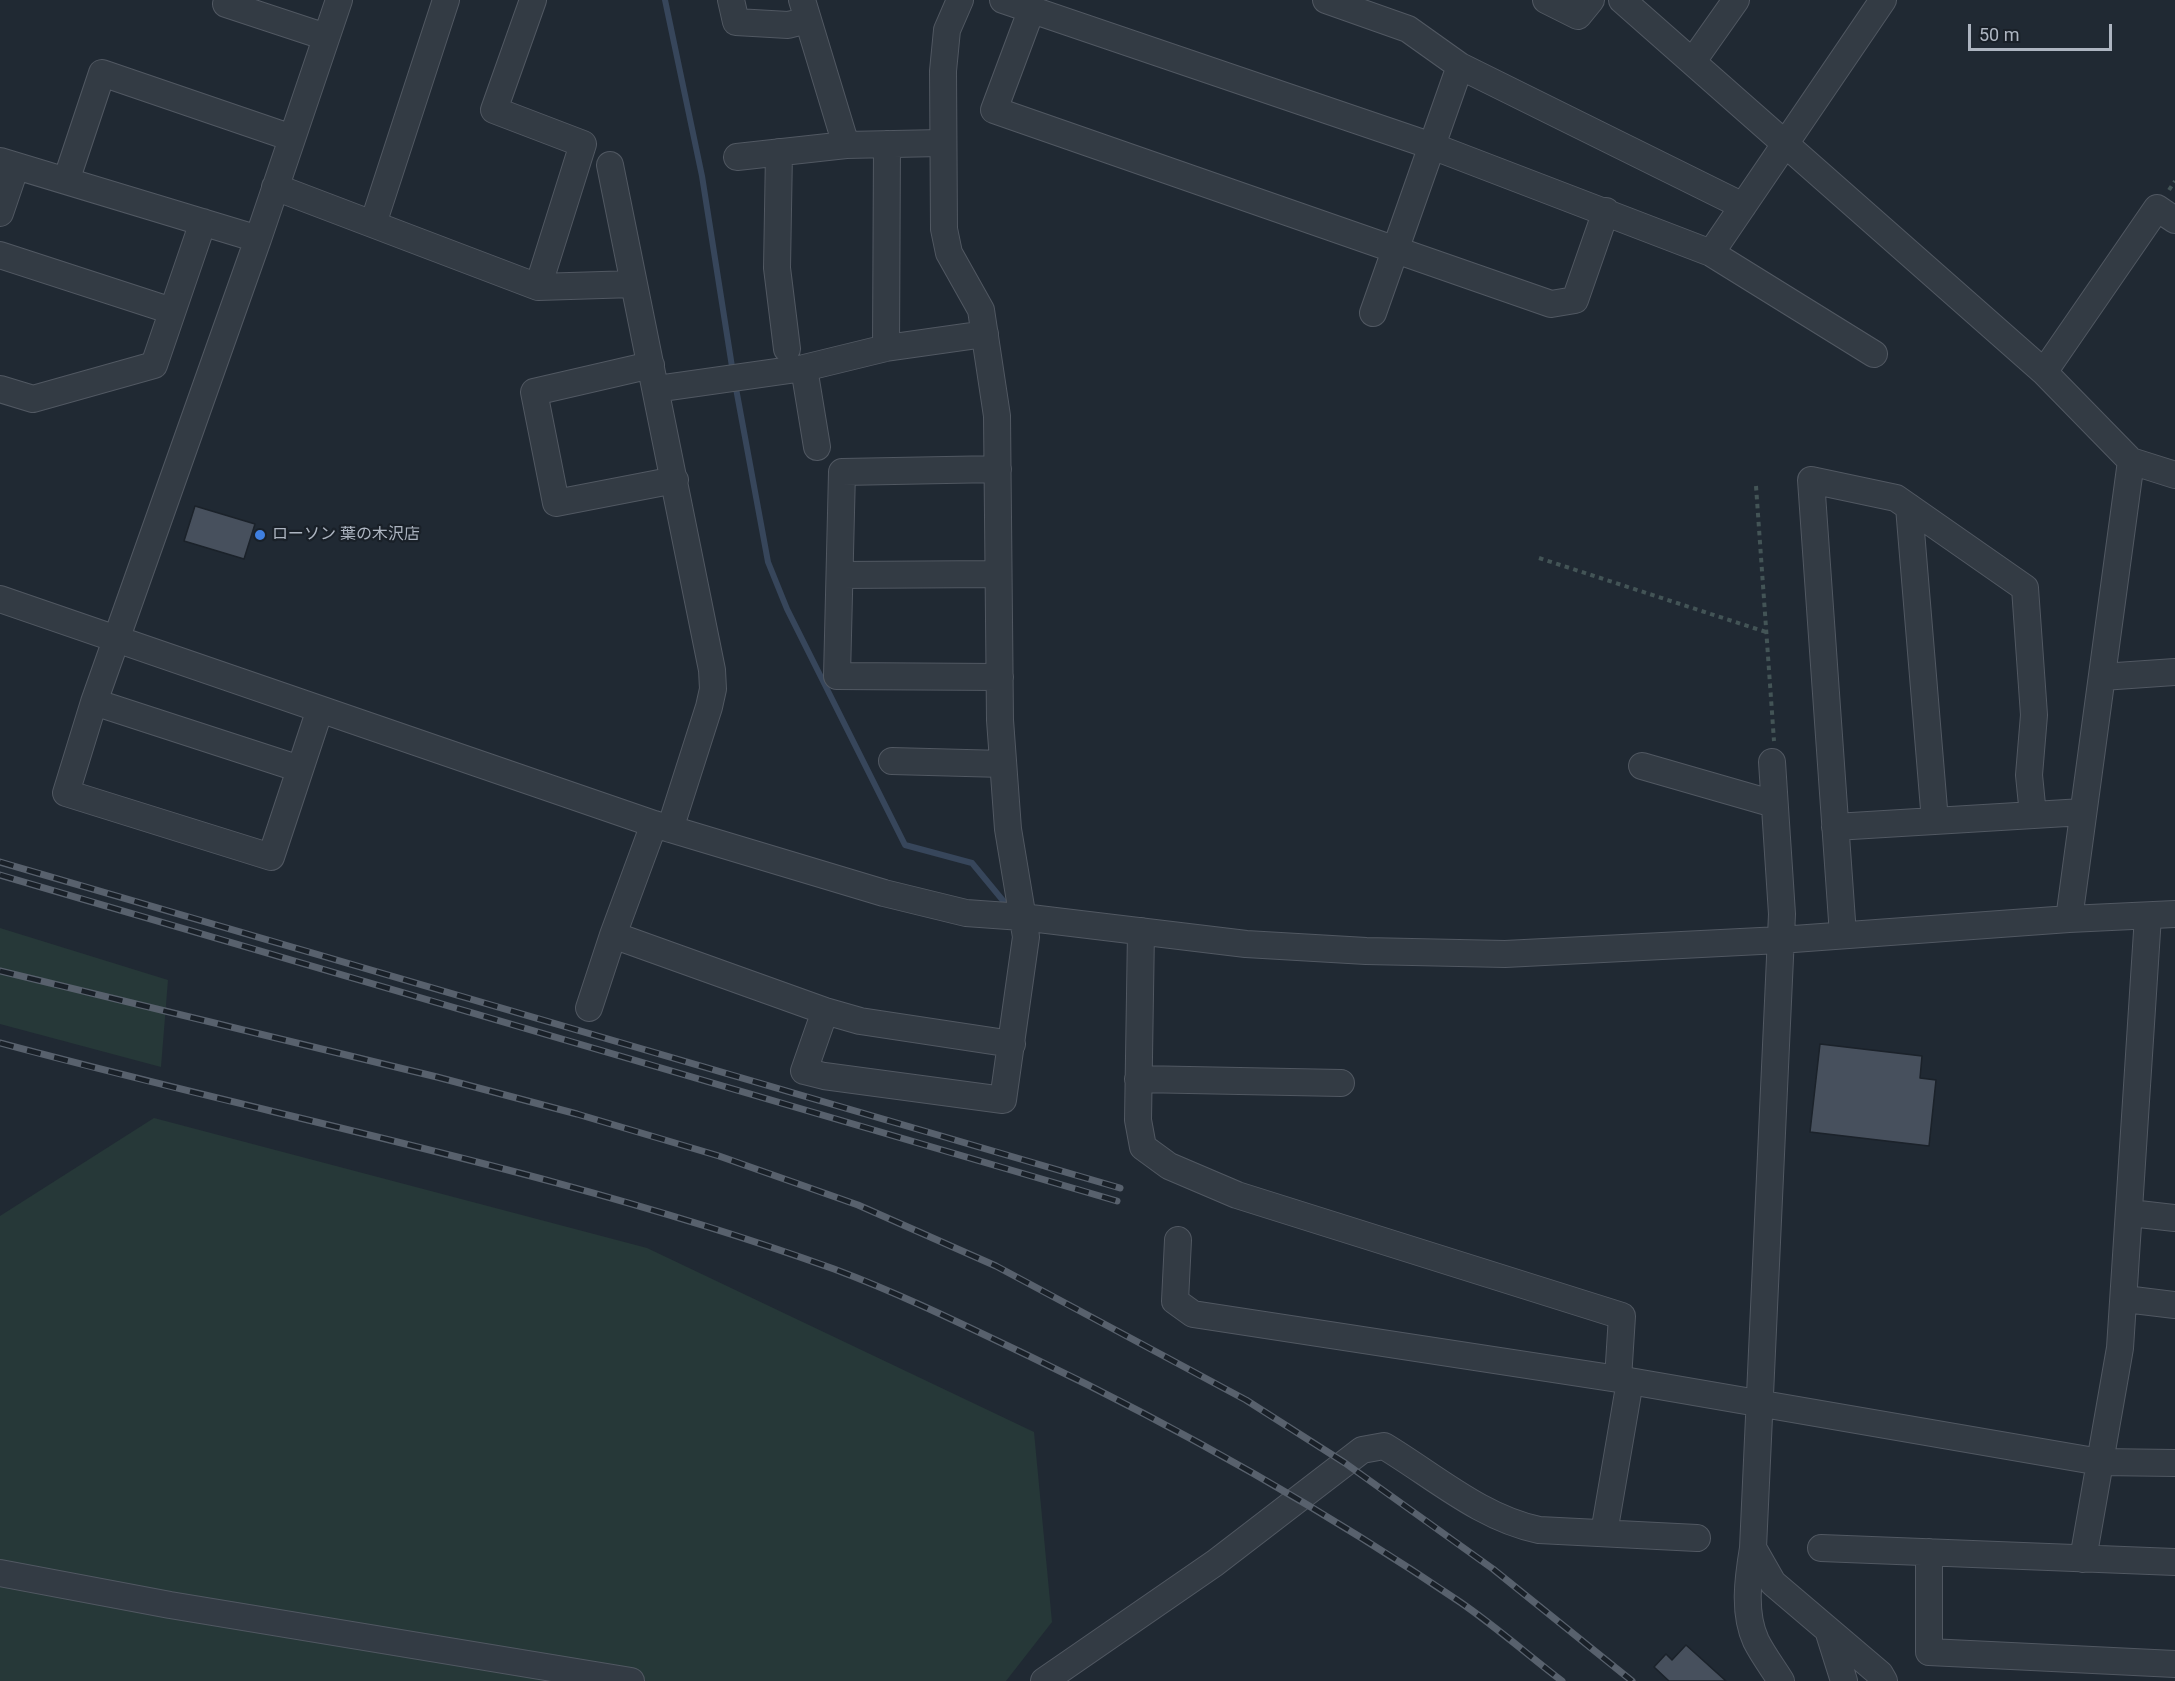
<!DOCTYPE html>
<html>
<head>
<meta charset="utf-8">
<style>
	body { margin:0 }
	#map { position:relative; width:2175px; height:1681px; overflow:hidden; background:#202933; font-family:Roboto,sans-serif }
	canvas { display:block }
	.scale { position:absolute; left:1968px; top:24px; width:144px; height:27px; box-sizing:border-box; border:3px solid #adb5c1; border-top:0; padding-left:8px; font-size:18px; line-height:21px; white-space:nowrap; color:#adb5c1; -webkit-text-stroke:4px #192028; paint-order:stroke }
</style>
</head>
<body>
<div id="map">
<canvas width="2175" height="1681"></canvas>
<div class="scale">50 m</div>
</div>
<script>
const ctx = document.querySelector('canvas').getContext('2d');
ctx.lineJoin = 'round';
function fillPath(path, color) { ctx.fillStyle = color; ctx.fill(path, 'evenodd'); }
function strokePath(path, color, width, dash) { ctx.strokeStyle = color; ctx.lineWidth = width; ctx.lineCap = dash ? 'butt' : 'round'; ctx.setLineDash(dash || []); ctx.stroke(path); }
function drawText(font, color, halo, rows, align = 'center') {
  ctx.font = font + ' Roboto,"Noto Sans JP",sans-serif'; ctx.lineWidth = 4.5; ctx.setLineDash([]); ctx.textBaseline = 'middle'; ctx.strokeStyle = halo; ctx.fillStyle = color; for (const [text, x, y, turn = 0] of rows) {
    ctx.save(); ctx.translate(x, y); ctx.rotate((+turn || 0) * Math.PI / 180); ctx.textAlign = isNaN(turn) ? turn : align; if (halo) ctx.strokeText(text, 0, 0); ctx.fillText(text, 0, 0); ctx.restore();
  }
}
const green = new Path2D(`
	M0,928L168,980L161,1067L0,1024Z
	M154,1118L647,1248L1034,1432L1052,1622L1006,1681H0V1216Z`);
const stream = new Path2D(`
	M665,0L702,176L733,373
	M735,383L768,562L787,609L905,845L972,863L1005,903`);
const building = new Path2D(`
	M195,506L255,524L244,559L184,541Z
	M1820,1044L1922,1056L1920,1078L1936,1080L1929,1146L1810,1132Z
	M1686,1645L1726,1681H1669L1654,1667L1666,1654L1672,1660Z`);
const path = new Path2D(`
	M2169,190L2175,181
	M1756,486L1774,741
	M1539,558L1766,632`);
const minor = new Path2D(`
	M533,0L494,110L583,144L538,287L634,284L712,670L713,689L709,707L670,829
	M731,0L736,22L788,25L808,20
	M802,0L846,145
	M1003,0L1432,146L1711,253L1883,0
	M1326,0L1408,29L1460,66L1743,206
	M1546,0L1578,16L1591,0
	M1622,0L2044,372L2131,461L2175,475
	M226,4L326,37
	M1031,11L994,110L1551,304L1575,300L1606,211
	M1693,61L1736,0
	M779,152L777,268L787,349
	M737,157L846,145L941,143
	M0,161L258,239L339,0
	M610,165L634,284
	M66,181L102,73L292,138
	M275,187L538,287
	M0,213L16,166
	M373,224L446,0
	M258,239L94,702L66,793L271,857L320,709
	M1711,253L1874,354
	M0,255L172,311
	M1373,313L1460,66
	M886,348L887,144
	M651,365L534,392L556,503L675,480
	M804,368L817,447
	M2044,372L2157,208L2175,220
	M0,389L33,399L154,365L203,222
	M656,389L804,368L886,348L985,334
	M998,469L842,472L837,676L1000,677
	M1909,507L1935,821
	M840,575L998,574
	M0,599L654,824L884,893L966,913L1022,917L1246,944L1366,951L1505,954L1780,940L2069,919L2175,914
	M2102,677L2175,672
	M94,702L300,769
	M892,761L1003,764
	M1772,762L1782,914L1753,1548C1748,1578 1743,1613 1756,1641C1763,1655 1773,1668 1781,1681
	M1642,766L1774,804
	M654,824L613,935L825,1011L860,1021L1012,1044
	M1835,827L2083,812
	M2069,919L2131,461
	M1141,931L1138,1120L1143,1147L1169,1166L1237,1195L1622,1316L1618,1379
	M1843,935L1811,480L1896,498L2025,588L2034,715L2029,775L2033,815
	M589,1008L613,935
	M825,1011L804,1071L824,1076L1003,1100L1026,937L1008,829L1000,720L997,416L981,310L949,253L944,229L943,71L947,30L960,0
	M1138,1079L1341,1083
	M2130,1213L2175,1218
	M1178,1240L1175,1301L1193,1314L1618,1379L2100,1462L2175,1463
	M2125,1299L2175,1305
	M1604,1533L1630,1381
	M1753,1548L1773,1583L1880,1674L1884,1681
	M1821,1548L2175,1562
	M1929,1552V1652L2175,1664
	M2083,1559L2120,1348L2148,916
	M0,1573L170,1605L631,1681
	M1828,1630L1844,1681
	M1044,1681L1215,1563L1362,1450L1384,1446C1434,1476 1481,1518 1539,1530L1697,1538`);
const rail = new Path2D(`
	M0,862L1120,1188
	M0,875L1117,1201
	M0,971L437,1077L577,1114L719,1156L858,1205L996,1266L1246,1400L1345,1463L1493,1569L1632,1681
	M0,1043C279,1118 562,1171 834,1269C901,1294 966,1326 1029,1356C1179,1428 1323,1509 1460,1602C1495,1626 1528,1655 1562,1681`);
const markers = [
	[260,535,6,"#3f7fe0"]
];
const poiNames = [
	["ローソン 葉の木沢店",272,535]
];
fillPath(green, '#263838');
strokePath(stream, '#37465b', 6);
fillPath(building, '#47505d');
strokePath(building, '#1b222a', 1.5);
strokePath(minor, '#515862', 28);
strokePath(path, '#435456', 4, [4.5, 4.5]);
strokePath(minor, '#333b44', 26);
strokePath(rail, '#58616d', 7);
strokePath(rail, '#192028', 4.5, [14]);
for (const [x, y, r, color] of markers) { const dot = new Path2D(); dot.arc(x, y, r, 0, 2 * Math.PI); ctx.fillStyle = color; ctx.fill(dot); strokePath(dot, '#192028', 2); }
drawText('16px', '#adb5c1', '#192028', poiNames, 'left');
</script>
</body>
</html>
